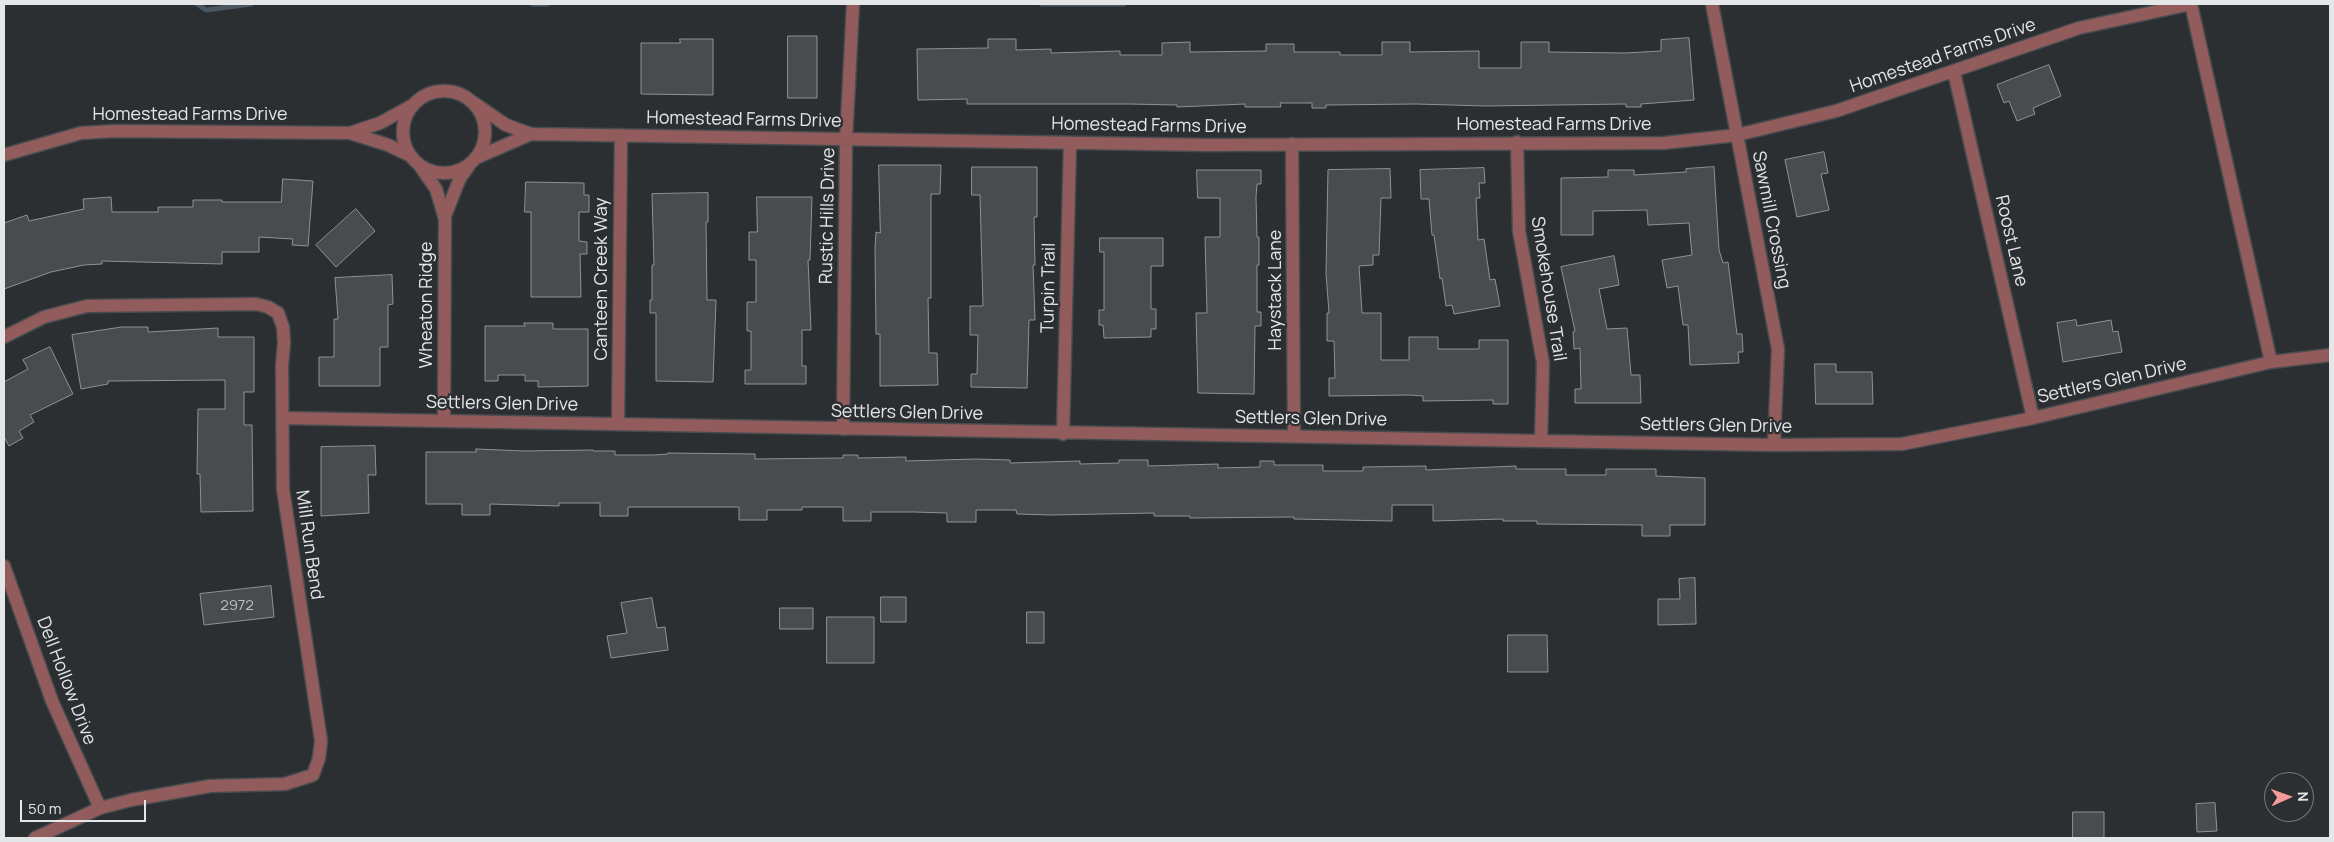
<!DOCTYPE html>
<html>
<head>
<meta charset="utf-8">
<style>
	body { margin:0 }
	#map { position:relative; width:2334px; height:842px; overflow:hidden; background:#2c2f32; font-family:Manrope,sans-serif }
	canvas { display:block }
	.frame { position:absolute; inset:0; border:5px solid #e4e6e8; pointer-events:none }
	.north { position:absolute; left:2264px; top:772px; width:50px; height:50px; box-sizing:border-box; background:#2c2f32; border:1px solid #76787b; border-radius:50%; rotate:88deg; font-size:14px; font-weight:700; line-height:20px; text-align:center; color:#e4e6e8 }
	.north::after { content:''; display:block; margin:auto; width:18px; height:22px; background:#f59b99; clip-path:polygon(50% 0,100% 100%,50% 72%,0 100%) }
	.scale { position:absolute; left:20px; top:800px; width:126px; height:22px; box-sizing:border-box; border:2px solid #e4e6e8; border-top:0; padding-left:6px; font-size:15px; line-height:18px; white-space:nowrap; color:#e4e6e8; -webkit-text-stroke:4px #2c2f32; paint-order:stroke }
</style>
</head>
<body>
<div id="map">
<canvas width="2334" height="842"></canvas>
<div class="frame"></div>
<div class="north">N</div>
<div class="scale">50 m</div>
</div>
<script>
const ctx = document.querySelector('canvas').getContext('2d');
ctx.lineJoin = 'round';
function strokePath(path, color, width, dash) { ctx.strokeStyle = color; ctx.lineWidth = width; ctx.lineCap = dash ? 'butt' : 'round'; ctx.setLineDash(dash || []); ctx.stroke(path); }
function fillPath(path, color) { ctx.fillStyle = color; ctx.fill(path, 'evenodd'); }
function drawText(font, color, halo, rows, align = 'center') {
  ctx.font = font + ' Manrope,sans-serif'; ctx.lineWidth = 4.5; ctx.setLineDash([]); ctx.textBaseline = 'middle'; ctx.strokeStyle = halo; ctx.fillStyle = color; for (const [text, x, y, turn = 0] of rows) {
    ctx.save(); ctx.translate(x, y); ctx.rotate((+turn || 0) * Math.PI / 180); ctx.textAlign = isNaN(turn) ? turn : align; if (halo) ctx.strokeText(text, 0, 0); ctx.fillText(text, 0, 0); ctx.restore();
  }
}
const stream = new Path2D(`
	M197,4L206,10L251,4
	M533,4H547
	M1042,4H1124`);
const building = new Path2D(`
	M788,36H817V98H788Z
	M1689,38L1694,100L1641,104V107H1626V104L1486,106L1416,104L1326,105V108H1312V103H1280L1281,107H1245V104L1177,107V105L1128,104H967V99L918,100L917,49L988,48V39H1016V50L1051,49V53L1120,51V55H1162V43L1190,42V52L1266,51V44H1294V52H1340V55H1382V42H1410V52L1479,51V68H1521V42H1549V52L1625,53L1661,51V40Z
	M680,39H713V95L641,94V43H680Z
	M2049,65L2061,96L2033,108L2035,114L2017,121L2009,101L2004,103L1997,85Z
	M1824,152L1828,173L1821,174L1829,210L1797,217L1785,160Z
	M879,165H941L940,194H931V298H928L929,353H937L938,385L880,386V334H876L875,248L876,232L880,233Z
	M972,167H1037V217H1034L1035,265H1033L1035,320H1029L1027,388L971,387V374H977L978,335H970V306H983L980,195H972Z
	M1714,167L1719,250L1723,263L1728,262L1737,334H1742L1743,352H1738L1739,363L1690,365L1688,325H1683L1678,286L1667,288L1662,260L1692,255L1689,223L1648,225L1647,210L1593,211V235H1561V178L1608,177V170H1634V175L1686,172V169Z
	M1484,168L1485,183H1479L1480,198H1476L1478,240L1484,239L1490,280L1495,279L1500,306L1454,314L1452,305L1446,306L1442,278L1440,279L1434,235H1432L1429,199H1421L1420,170Z
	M1390,169L1391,198H1381L1379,255H1373V265L1359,266L1362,313H1381V360H1409V337H1438V349H1479V340H1508V404H1493V400L1423,401V396L1409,395L1329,396V378H1335L1334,341H1327V313H1329L1326,273L1328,170Z
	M1197,170H1261V184H1257L1256,197L1257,237H1259V265H1257V312H1261V326H1255L1254,394L1198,393L1196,313H1207L1205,237H1220V198H1198Z
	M283,179L313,181L308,246L292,245L293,239L259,237V252H222V264L102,261V264L84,265L51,272L4,289V223L27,215L29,221L84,209L83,199L111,197L112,212H158V207H193V200H222V202H281Z
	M526,182L584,183V195H589V212H579V241L587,242V254H580L581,297H531V212H525Z
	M708,193V222H706L707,300H716L713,382L656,381V313H650V300H652V265H654L652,194Z
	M757,197H812L810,260H808L811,330H802V366H806V384H745V370H751V331H747V302H756V260H749V232H757Z
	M356,209L375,231L336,267L316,245Z
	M1100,238H1163V266H1151V309H1156V329H1151V337L1104,338L1103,325H1099V310H1104V252H1100Z
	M1614,256L1619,285L1599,289L1607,329L1627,328L1631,375H1640L1641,403H1575V389H1581L1580,348L1574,349L1573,332L1575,331L1561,267Z
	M392,275L393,304L388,305V347H380V386H319V357H334V319H338L335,278Z
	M2076,320L2077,326L2111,320L2113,332L2118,331L2122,352L2063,362L2057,323Z
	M524,323H553V329H588V386L538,387V381H525V375H498V381H485V326H525Z
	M122,327H148V332L218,328V337H254V392H244V425H252L253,511L201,512L200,474H197L198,409H225V380L108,381V384L81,389L72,335Z
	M50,347L73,394L30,415L34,422L19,431L23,438L9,446L4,437V382L28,369L23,360Z
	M1815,364H1836V372H1872L1873,404H1816Z
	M375,446L376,475H368L369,513L321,516V447Z
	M476,449L524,451L593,450V451H615V455H653L668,454V453L755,454V459L843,458V455H858V458L906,457V461L976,459L1010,460V463L1080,461V464L1119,463V460H1148V466L1218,464V468L1260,467V461H1274V465H1323V471H1363V467L1426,466V470L1516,466V469H1566V475H1606V469H1656V476L1705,478V525H1670V536H1642V525L1537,524V521H1503V519L1433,521V505H1392V521L1294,519V517L1190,518V516H1154V513L1051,515L1017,514L1016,510H976V522H947V513L913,512H871V521H843V507H802V510H767V520H739V507H628V516H600V503H559V506L490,504V515H462V504H426V452H476Z
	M1695,578L1696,624L1658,625V599H1680L1679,579Z
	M271,586L274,617L204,625L200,594Z
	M881,597H906V622H881Z
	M652,598L657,628L665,627L668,650L611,658L607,636L627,633L621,603Z
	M780,608H813V629H780Z
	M1027,612H1044V643H1027Z
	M827,617H874V663H827Z
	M1508,635H1547L1548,672H1508Z
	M2215,803L2217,831L2197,832L2196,804Z
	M2073,812H2104V838H2073Z`);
const minor = new Path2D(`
	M1712,4L1778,349L1774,445
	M1954,72L2033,418
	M403 132a41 41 0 1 1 82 0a41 41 0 1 1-82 0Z
	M474,103L506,125L531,134L1209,145L1664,143L1737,135L1836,111L2079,28L2191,4L2271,362
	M350,133L380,123L411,106
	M1517,142L1519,231L1543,363L1541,441
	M1292,144L1294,436
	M4,155L81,133L115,131L350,133L388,145L411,156
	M478,157L531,134
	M420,166L436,189L445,219L444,421
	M445,216L460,178L468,167
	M4,337L44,317L87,306L256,304L268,307L278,313L283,327L284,343L282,365L283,489L321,741L319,758L313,775L285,784L210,786L131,800L100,808L35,838
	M283,418L1541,441L1774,445L1902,444L2033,418L2271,362L2330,355
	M618,424L621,135
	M843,429L846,140L853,4
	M1063,434L1070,143
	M4,566L52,701L100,808`);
const numberNames = [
	["2972",237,606]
];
const streetNames = [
	["Homestead Farms Drive",1943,56,-19],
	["Homestead Farms Drive",190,115],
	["Homestead Farms Drive",744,120,1],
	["Homestead Farms Drive",1554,125],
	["Homestead Farms Drive",1149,126,1],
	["Rustic Hills Drive",828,216,-89],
	["Sawmill Crossing",1771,220,79],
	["Roost Lane",2011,241,77],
	["Canteen Creek Way",602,279,-90],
	["Turpin Trail",1049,288,-89],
	["Smokehouse Trail",1548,289,81],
	["Haystack Lane",1276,290,-90],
	["Wheaton Ridge",427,305,-90],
	["Settlers Glen Drive",2112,381,-13],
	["Settlers Glen Drive",502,404,1],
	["Settlers Glen Drive",907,413,1],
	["Settlers Glen Drive",1311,419,1],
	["Settlers Glen Drive",1716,426,1],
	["Mill Run Bend",309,545,82],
	["Dell Hollow Drive",66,681,69]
];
strokePath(stream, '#495762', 5);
fillPath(building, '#494c4f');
strokePath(building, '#8e9295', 1);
strokePath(minor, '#494c4f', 15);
strokePath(minor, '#915c5b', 12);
drawText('15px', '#bdc0c2', null, numberNames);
drawText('18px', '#e4e6e8', '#2c2f32', streetNames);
</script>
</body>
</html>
